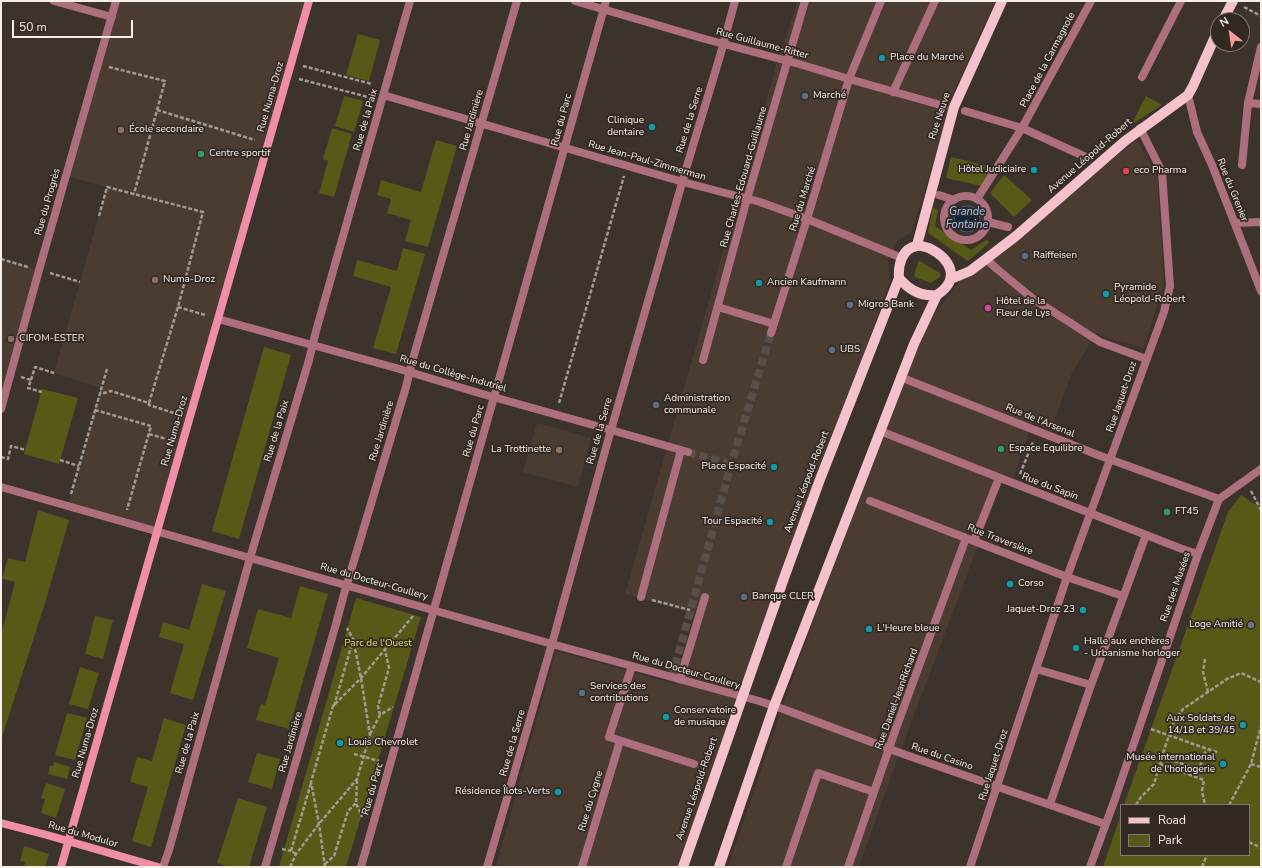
<!DOCTYPE html>
<html>
<head>
<meta charset="utf-8">
<style>
	body { margin:0 }
	#map { position:relative; width:1262px; height:868px; overflow:hidden; background:#3d332d; font-family:"Nunito Sans",sans-serif }
	canvas { display:block }
	.frame { position:absolute; inset:0; border:2px solid #f5eee9; pointer-events:none }
	.legend { position:absolute; left:1120px; top:804px; width:130px; height:52px; box-sizing:border-box; background:#332923; border:1px solid #817872; margin:0; padding:5px 7px; list-style:none; font-size:12px; color:#f5eee9 }
	.legend li { display:flex; align-items:center; gap:8px; height:20px }
	.legend b { width:20px; border:1px solid #817872 }
	.north { position:absolute; left:1210px; top:12px; width:40px; height:40px; box-sizing:border-box; background:#332923; border:1px solid #817872; border-radius:50%; rotate:330deg; font-size:11px; font-weight:700; line-height:16px; text-align:center; color:#f5eee9 }
	.north::after { content:''; display:block; margin:auto; width:14px; height:18px; background:#f59b9a; clip-path:polygon(50% 0,100% 100%,50% 72%,0 100%) }
	.scale { position:absolute; left:12px; top:20px; width:121px; height:18px; box-sizing:border-box; border:2px solid #f5eee9; border-top:0; padding-left:5px; font-size:12px; line-height:14px; white-space:nowrap; color:#f5eee9; -webkit-text-stroke:3px #332923; paint-order:stroke }
</style>
</head>
<body>
<div id="map">
<canvas width="1262" height="868"></canvas>
<div class="frame"></div>
<ul class="legend">
<li><b style="height:5px;background:#f5c1cc"></b>Road</li>
<li><b style="height:11px;background:#575916"></b>Park</li>
</ul>
<div class="north">N</div>
<div class="scale">50 m</div>
</div>
<script>
const ctx = document.querySelector('canvas').getContext('2d');
ctx.lineJoin = 'round';
function fillPath(path, color) { ctx.fillStyle = color; ctx.fill(path, 'evenodd'); }
function strokePath(path, color, width, dash) { ctx.strokeStyle = color; ctx.lineWidth = width; ctx.lineCap = dash ? 'butt' : 'round'; ctx.setLineDash(dash || []); ctx.stroke(path); }
function drawText(font, color, halo, rows, align = 'center') {
  ctx.font = font + ' "Nunito Sans",sans-serif'; ctx.lineWidth = 3.5; ctx.setLineDash([]); ctx.textBaseline = 'middle'; ctx.strokeStyle = halo; ctx.fillStyle = color; for (const [text, x, y, turn = 0] of rows) {
    ctx.save(); ctx.translate(x, y); ctx.rotate((+turn || 0) * Math.PI / 180); ctx.textAlign = isNaN(turn) ? turn : align; if (halo) ctx.strokeText(text, 0, 0); ctx.fillText(text, 0, 0); ctx.restore();
  }
}
const built = new Path2D(`
	M116,1H309L157,531L68,506L101,388L54,373L107,187L66,176Z
	M798,1H995L951,99L946,122L912,231L898,240L888,259L890,280L784,583L679,867H496L556,651L675,684L695,614L625,594L777,63Z
	M1137,139L1157,175L1164,285L1143,348L1111,339L1096,333L1071,375L1051,430L1032,423L1013,478L1005,474L897,760L859,867H728L797,665L923,329L962,278L994,257Z
	M1,258L39,270L1,409Z
	M537,423L591,438L578,487L523,472Z`);
const green = new Path2D(`
	M358,34L380,40L369,81L346,75Z
	M344,96L363,101L354,132L335,126Z
	M1146,96L1162,105L1131,125Z
	M332,128L352,134L334,197L319,193L328,161L323,159Z
	M436,140L457,146L428,247L405,241L411,220L387,213L391,199L377,195L381,180L421,192Z
	M951,157L993,167L981,186L946,178Z
	M1004,175L1032,200L1014,217L990,193Z
	M933,207L938,211L935,226L971,250L986,240L990,242L968,261L928,233Z
	M403,248L425,254L396,354L373,348L391,287L353,276L357,260L397,271Z
	M919,261H920L940,273V277L931,283L915,277L914,274Z
	M264,347L291,355L239,539L212,531Z
	M42,389L78,398L59,464L24,454Z
	M1241,495L1261,508V867H1103L1121,814V855H1249V805H1124L1228,512Z
	M38,510L69,520L46,600L1,740V635L15,582L2,579L8,558L25,562Z
	M202,584L226,591L193,700L170,693L184,644L159,637L163,622L189,630Z
	M300,586L328,594L289,729L256,720L261,704L265,705L279,658L247,648L258,609L291,618Z
	M356,598L421,617L346,867H279Z
	M95,616L113,620L103,659L85,654Z
	M80,667L99,673L88,709L69,704Z
	M67,713L87,718L75,760L55,755Z
	M164,718L186,725L151,847L132,841L148,787L130,782L137,757L152,761Z
	M257,753L280,759L272,789L248,782Z
	M54,762L70,767L67,779L48,774L50,766H53Z
	M46,783L65,789L56,818L41,813L45,799L41,798Z
	M238,798L267,807L249,867H229L217,863Z
	M24,846L49,854L45,867H24L25,862L20,861Z`);
const water = new Path2D(`
	M954 219a13 13 0 1 1 26 0a13 13 0 1 1-26 0Z`);
const streetTunnel = new Path2D(`
	M688,452L731,465
	M672,677L731,465L771,333`);
const path = new Path2D(`
	M1244,7L1261,16
	M303,66L372,84
	M109,67L165,81L134,194
	M299,79L368,97
	M157,110L255,140
	M99,216L107,187L203,212L178,307L149,403L111,391L104,393L100,392
	M1,259L28,267
	M50,273L80,282
	M178,307L205,315
	M21,377L31,380L28,388L42,392
	M31,380L35,367L54,373
	M149,403V405L177,414
	M559,403L624,176
	M95,410L151,426L127,510
	M149,434L170,440
	M1,457L8,459L11,446L26,450
	M60,460L79,466
	M1020,474L1033,442
	M1251,491L1261,510
	M71,494L107,369
	M652,600L690,610
	M1205,659L1203,672L1208,692
	M334,706L353,640
	M380,715L378,706L389,668L385,650
	M1174,721L1183,709L1227,679L1241,673L1261,682
	M1151,729L1219,753
	M370,734L380,715L393,707
	M354,754L379,761
	M1163,757L1199,770L1206,749
	M1160,764L1204,780L1202,791L1205,805
	M1251,764L1261,767
	M357,780L356,803L362,817
	M1136,805L1141,797L1154,784L1165,747
	M1229,805L1251,764L1261,726
	M1249,842L1261,848
	M282,849L291,851
	M296,854L291,851L311,783
	M325,864L334,856L348,811L356,803
	M290,867L296,854L319,824L357,779L370,735L361,678L353,639L347,628
	M325,867L319,824L311,782L333,706L361,678L413,616
	M1202,867L1207,855
	M1260,867H1261`);
const lane = new Path2D(`
	M611,430L688,452
	M641,597L681,450
	M680,679L705,597
	M786,867L818,773L874,792`);
const street = new Path2D(`
	M54,1L112,17
	M575,1L705,39L799,64L849,79L944,106
	M1142,77L1181,1
	M893,92L935,1
	M383,95L683,182L760,202L807,219L902,258
	M1188,95L1197,132L1212,165L1261,291
	M1248,103L1261,104
	M965,111L1022,128L1088,158
	M1242,165L1248,103L1261,47
	M939,195L954,200
	M944 218a22 22 0 1 1 44 0a22 22 0 1 1-44 0Z
	M977,199L1022,128L1091,1
	M988,222L1008,227
	M1235,223L1261,222
	M986,259L997,269L1032,298L1100,342L1146,359
	M718,307L774,324
	M218,319L396,368L479,393L611,430
	M771,333L807,219L849,79L881,1
	M703,360L747,199L805,1
	M900,377L1098,455L1219,499
	M1,409L39,270L116,1
	M880,431L1182,549L1198,554
	M1,487L552,644L759,701L783,709L906,755L1105,824
	M870,501L1067,577L1123,596
	M974,541L999,478
	M632,666L609,737L694,764
	M1036,669L1067,577L1164,312L1170,286L1162,172L1140,128
	M1050,804L1091,685
	M163,867L169,850L250,558L309,360L316,331L410,1
	M265,867L336,624L344,594L350,574L406,387L412,362L517,1
	M361,867L606,1
	M487,867L555,633L607,444L686,169L720,56L735,1
	M582,867L620,741
	M848,867L894,734L966,538
	M970,867L1036,669L1091,685L1146,535
	M1090,867L1115,799L1198,554L1219,499L1261,469`);
const secondary = new Path2D(`
	M1,823L47,835L158,867
	M61,867L309,1`);
const primary = new Path2D(`
	M1223,20L1233,1
	M917,245L954,107L1002,1
	M951,279L970,271L986,259L1016,236L1125,141L1188,95L1193,86L1218,30
	M683,867L784,578L819,482L899,278
	M719,867L774,706L914,344L937,295C961,279 951,259 929,248C925,247 920,245 917,246C902,248 898,265 899,278C909,290 921,297 937,295`);
const pathBridge = new Path2D(`
	M1165,747L1174,721`);
const markers = [
	[882,58,4,"#0f9aa8"],
	[805,96,4,"#5c6f8a"],
	[652,127,4,"#0f9aa8"],
	[121,130,4,"#8d6e63"],
	[201,154,4,"#2e9e5b"],
	[1034,170,4,"#0f9aa8"],
	[1126,171,4,"#e0444e"],
	[1025,256,4,"#5c6f8a"],
	[155,280,4,"#8d6e63"],
	[759,283,4,"#0f9aa8"],
	[1106,294,4,"#0f9aa8"],
	[850,305,4,"#5c6f8a"],
	[988,308,4,"#d1479c"],
	[11,339,4,"#8d6e63"],
	[832,350,4,"#5c6f8a"],
	[656,405,4,"#5c6f8a"],
	[1001,449,4,"#2e9e5b"],
	[559,450,4,"#8d6e63"],
	[774,467,4,"#0f9aa8"],
	[1167,512,4,"#2e9e5b"],
	[770,522,4,"#0f9aa8"],
	[1010,584,4,"#0f9aa8"],
	[744,597,4,"#5c6f8a"],
	[1083,610,4,"#0f9aa8"],
	[1251,625,4,"#6b7280"],
	[869,629,4,"#0f9aa8"],
	[1076,648,4,"#0f9aa8"],
	[582,693,4,"#5c6f8a"],
	[666,717,4,"#0f9aa8"],
	[1243,725,4,"#0f9aa8"],
	[340,743,4,"#0f9aa8"],
	[1223,764,4,"#0f9aa8"],
	[558,792,4,"#0f9aa8"]
];
const streetNames = [
	["Rue Guillaume-Ritter",762,44,15],
	["Place de la Carmagnole",1048,60,-62],
	["Rue Numa-Droz",271,97,-74],
	["Rue Neuve",940,116,-72],
	["Rue de la Paix",366,120,-74],
	["Rue Jardinière",472,120,-74],
	["Rue du Parc",562,120,-75],
	["Rue de la Serre",690,120,-73],
	["Avenue Léopold-Robert",1090,156,-41],
	["Rue Jean-Paul-Zimmerman",647,161,16],
	["Rue Charles-Edouard-Guillaume",744,177,-74],
	["Rue du Grenier",1232,190,68],
	["Rue du Marché",803,199,-73],
	["Rue du Progrès",48,202,-74],
	["Rue du Collège-Indutriel",453,374,16],
	["Rue Jaquet-Droz",1122,397,-71],
	["Rue de l'Arsenal",1040,421,22],
	["Rue Numa-Droz",175,431,-74],
	["Rue de la Paix",277,431,-73],
	["Rue Jardinière",382,431,-73],
	["Rue du Parc",474,431,-74],
	["Rue de la Serre",600,431,-74],
	["Avenue Léopold-Robert",807,482,-69],
	["Rue du Sapin",1050,487,21],
	["Rue Traversière",1000,540,21],
	["Rue du Docteur-Coullery",374,582,16],
	["Rue des Musées",1176,587,-71],
	["Rue du Docteur-Coullery",686,671,16],
	["Rue Daniel-JeanRichard",897,699,-70],
	["Rue Jardinière",291,742,-74],
	["Rue Numa-Droz",86,743,-74],
	["Rue de la Paix",188,743,-74],
	["Rue de la Serre",513,743,-74],
	["Rue du Casino",942,757,19],
	["Rue Jaquet-Droz",994,765,-72],
	["Rue du Parc",373,789,-74],
	["Avenue Léopold-Robert",697,789,-71],
	["Rue du Cygne",591,801,-73],
	["Rue du Modulor",83,835,16]
];
const poiNames = [
	["Place du Marché",890,58],
	["Marché",813,96],
	["Clinique",644,121,"right"],
	["dentaire",644,133,"right"],
	["École secondaire",129,130],
	["Centre sportif",209,154],
	["Hôtel Judiciaire",1026,170,"right"],
	["eco Pharma",1134,171],
	["Raiffeisen",1033,256],
	["Numa-Droz",163,280],
	["Ancien Kaufmann",767,283],
	["Pyramide",1114,288],
	["Léopold-Robert",1114,300],
	["Hôtel de la",996,302],
	["Fleur de Lys",996,314],
	["Migros Bank",858,305],
	["CIFOM-ESTER",19,339],
	["UBS",840,350],
	["Administration",664,399],
	["communale",664,411],
	["Espace Equilibre",1009,449],
	["La Trottinette",551,450,"right"],
	["Place Espacité",766,467,"right"],
	["FT45",1175,512],
	["Tour Espacité",762,522,"right"],
	["Corso",1018,584],
	["Banque CLER",752,597],
	["Jaquet-Droz 23",1075,610,"right"],
	["Loge Amitié",1243,625,"right"],
	["L'Heure bleue",877,629],
	["Halle aux enchères",1084,642],
	["- Urbanisme horloger",1084,654],
	["Services des",590,687],
	["contributions",590,699],
	["Conservatoire",674,711],
	["de musique",674,723],
	["Aux Soldats de",1235,719,"right"],
	["14/18 et 39/45",1235,731,"right"],
	["Louis Chevrolet",348,743],
	["Musée international",1215,758,"right"],
	["de l'horlogerie",1215,770,"right"],
	["Résidence Îlots-Verts",550,792,"right"]
];
const parkNames = [
	["Parc de l'Ouest",378,644]
];
const waterNames = [
	["Grande",967,212],
	["Fontaine",967,225]
];
fillPath(built, '#4b3c32');
fillPath(green, '#575916');
fillPath(water, '#092648');
strokePath(water, '#506278', 1);
strokePath(streetTunnel, '#594f49', 8, [8, 4]);
strokePath(path, '#a29a94', 2.5, [4, 2]);
strokePath(lane, '#ad6f7e', 8);
strokePath(street, '#ad6f7e', 8);
strokePath(secondary, '#ef8ea6', 8);
strokePath(primary, '#f5c1cc', 10);
strokePath(pathBridge, '#a29a94', 2.5, [4, 2]);
for (const [x, y, r, color] of markers) { const dot = new Path2D(); dot.arc(x, y, r, 0, 2 * Math.PI); ctx.fillStyle = color; ctx.fill(dot); strokePath(dot, '#332923', 1.5); }
drawText('10px', '#f5eee9', '#332923', streetNames);
drawText('10px', '#f5eee9', '#332923', poiNames, 'left');
drawText('10px', '#dbe164', '#332923', parkNames);
drawText('italic 11px', '#9cc7fd', '#332923', waterNames);
</script>
</body>
</html>
